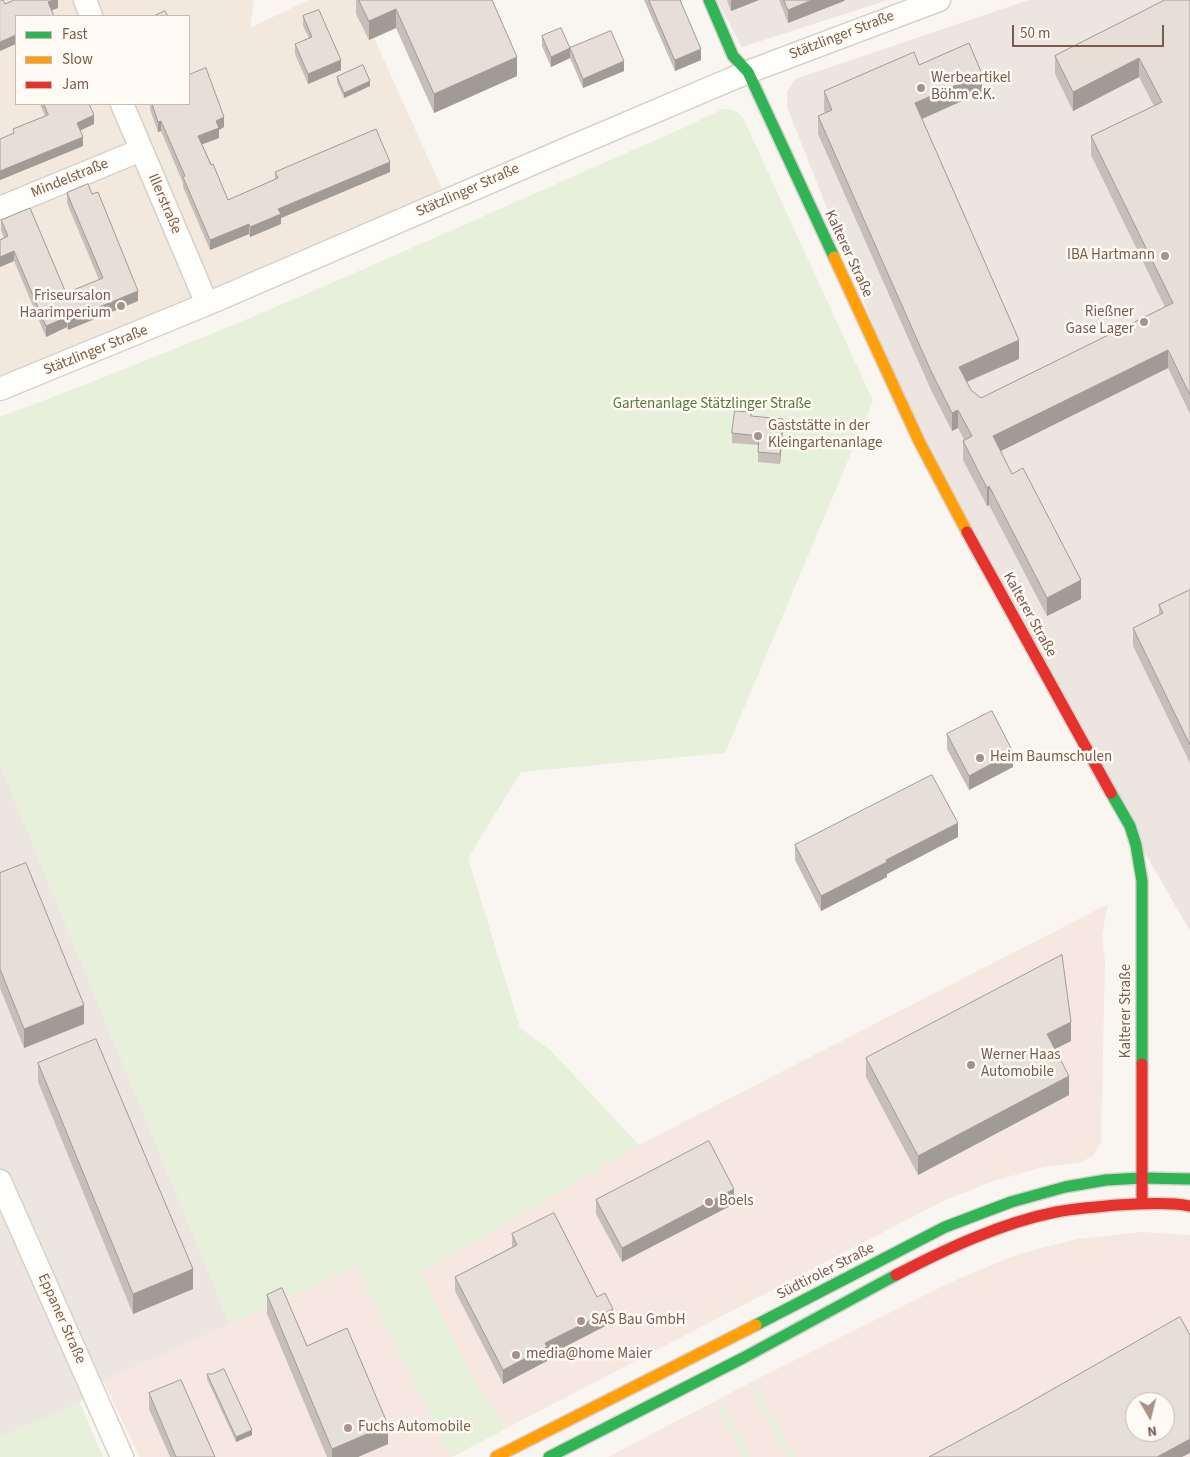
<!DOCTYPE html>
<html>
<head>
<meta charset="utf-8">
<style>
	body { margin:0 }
	#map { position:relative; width:1190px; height:1457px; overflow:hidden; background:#f9f5f0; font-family:"Source Sans 3",sans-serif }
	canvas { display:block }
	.legend { position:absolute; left:15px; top:15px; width:175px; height:90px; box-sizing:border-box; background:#fffaf3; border:1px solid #cabbb1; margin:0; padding:6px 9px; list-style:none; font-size:15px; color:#7a5c4d }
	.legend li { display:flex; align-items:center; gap:10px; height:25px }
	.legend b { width:25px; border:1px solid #cabbb1 }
	.north { position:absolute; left:1125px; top:1392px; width:50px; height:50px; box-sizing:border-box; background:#fffaf3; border:1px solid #cabbb1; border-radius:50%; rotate:172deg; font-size:14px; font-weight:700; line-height:20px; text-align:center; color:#7a5c4d }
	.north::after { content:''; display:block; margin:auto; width:18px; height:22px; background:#a69286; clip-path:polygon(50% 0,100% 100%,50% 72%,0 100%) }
	.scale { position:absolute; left:1012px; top:25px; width:152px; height:22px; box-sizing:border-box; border:2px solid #7a5c4d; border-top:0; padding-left:6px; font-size:15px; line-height:18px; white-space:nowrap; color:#7a5c4d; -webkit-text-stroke:4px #fffaf3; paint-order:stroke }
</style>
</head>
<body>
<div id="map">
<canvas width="1190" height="1457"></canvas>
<ul class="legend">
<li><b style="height:6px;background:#30b455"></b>Fast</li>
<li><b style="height:6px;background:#ff9f0a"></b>Slow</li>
<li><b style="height:6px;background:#e5322d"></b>Jam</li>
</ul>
<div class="north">N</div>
<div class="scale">50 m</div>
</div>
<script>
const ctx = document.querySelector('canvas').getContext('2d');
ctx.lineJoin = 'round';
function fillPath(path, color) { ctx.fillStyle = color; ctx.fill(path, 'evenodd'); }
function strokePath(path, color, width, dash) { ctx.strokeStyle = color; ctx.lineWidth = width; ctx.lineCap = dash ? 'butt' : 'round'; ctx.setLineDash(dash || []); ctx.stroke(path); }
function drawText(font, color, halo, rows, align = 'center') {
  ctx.font = font + ' "Source Sans 3",sans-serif'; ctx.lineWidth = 5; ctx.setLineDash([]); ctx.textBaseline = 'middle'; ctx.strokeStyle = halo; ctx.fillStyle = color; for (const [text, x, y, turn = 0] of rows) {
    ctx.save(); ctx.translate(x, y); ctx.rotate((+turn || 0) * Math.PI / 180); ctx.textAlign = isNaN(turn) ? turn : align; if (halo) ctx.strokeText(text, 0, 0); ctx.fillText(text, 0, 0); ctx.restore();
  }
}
const residential = new Path2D(`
	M0,0H254L250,28L308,0H357L447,200L0,389ZM16,16H189V104H16Z`);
const commercial = new Path2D(`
	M1108,904L1102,935L1105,962L1101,1142L1093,1156L1079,1163L1043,1167L994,1181L947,1199L505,1429L475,1382L421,1273L639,1145Z
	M1142,1232L1190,1235V1457H608L763,1376L951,1282L1019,1254L1077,1239ZM1135,1402H1165V1432H1135Z
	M357,1266L452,1457H140L103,1381Z`);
const industrial = new Path2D(`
	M717,0H888L742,47Z
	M1029,0H1190V931L1073,728L919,441L787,107V92L795,79Z
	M0,764L230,1324L103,1381L91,1387L80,1403L0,1437Z`);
const green = new Path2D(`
	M723,109C734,109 738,111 744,120L873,401L725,753L521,772L468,858L520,1028L550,1050L639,1145L421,1273L475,1382L505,1429L452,1457L357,1266L230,1324L0,764V417C231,332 455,228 681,129Z
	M751,1385H754L795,1457H788L752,1391Z
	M717,1401L725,1411L750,1457H744L715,1405Z
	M80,1403L103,1457H0V1437Z`);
const street = new Path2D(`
	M85,0L91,16
	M122,104L207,304
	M0,208L141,150
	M0,389L207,304L557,153L748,72L939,0
	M0,1181L122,1457`);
const fast = new Path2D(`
	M709,0L733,56L748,72L834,257
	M1111,793L1130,826L1136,845L1142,881V1064
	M756,1325L945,1227L1011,1202L1065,1187L1106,1180L1142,1178L1190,1179
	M549,1457L743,1358L896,1275`);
const slow = new Path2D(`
	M834,257L919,441L967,532
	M496,1457L756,1325`);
const jam = new Path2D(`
	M967,532L1111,793
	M1142,1064V1204
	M896,1275C946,1249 1001,1223 1056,1212C1076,1208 1097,1207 1117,1205C1141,1204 1166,1202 1190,1206`);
const wall = new Path2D(`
	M356,0H492L517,76L434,113L396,28L369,40L356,14Z
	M644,0H680L701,60L675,71Z
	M727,0H759L731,11Z
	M779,0H845L844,1L788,23Z
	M1190,0V414L1168,368L1000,451L1081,599L1047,616L989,505L987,506L963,460V441L964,440L958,428L952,431L931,390L818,134V116L825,113L824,110V91L919,65L982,92L922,119L1019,359L967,382L971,390L981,398L1165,307L1091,155V136L1154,106L1139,77L1073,111L1055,74V56Z
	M303,16L341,70L308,84L295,54V44L309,38L303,26Z
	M542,36L570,48L624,71L583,88L570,58L551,67L542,46Z
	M337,77L370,86L344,98L337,82Z
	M40,104H89L94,124L80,130L83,146L0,180V139L13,134V129L45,116Z
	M150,104H189L224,127L219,130V138L202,144L228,200L275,179V172H390L281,218V224L250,237L249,234L210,250L183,187V183L161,131L158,132L150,109Z
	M67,193L138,301L68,330L67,327L46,337L14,261L0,267V240L4,238L1,230V220L66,293L99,280L67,203Z
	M751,416L783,429L780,464L758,462V445L732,443V433Z
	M1190,590V763L1133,646V628L1159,615V605Z
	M947,734L1013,767L969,790L947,749Z
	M958,837L887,874V877L821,911L795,860V845Z
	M0,873L84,1024L24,1048L0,988Z
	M1071,1041L1055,1049L1069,1095L918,1175L866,1077V1058Z
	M38,1063L193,1289L133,1314L38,1082Z
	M596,1200L734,1204L622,1262L596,1214Z
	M512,1234L597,1297L613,1322L547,1356V1361L503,1384L455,1291V1277L512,1247Z
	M267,1295L307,1346L388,1444L358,1457H327L267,1314Z
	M207,1374H212L252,1435L236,1442L207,1379Z
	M149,1393L215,1457H170L149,1409Z`);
const shadedWall = new Path2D(`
	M54,0H58V8L48,12V2Z
	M731,0H759L731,11Z
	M812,0H845L844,1L788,23V10Z
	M396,9V28L369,40V21Z
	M16,35V44L0,51V42Z
	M570,48V58L551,67V57Z
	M701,49V60L675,71V60Z
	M517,57V76L434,113V94Z
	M1139,58V77L1073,111V92Z
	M341,60V70L308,84V74Z
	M624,61V71L583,88V79Z
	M982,74V92L915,122V103Z
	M370,81V86L344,98V93Z
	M94,115V124L77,132V123Z
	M224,117V127L219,130V138L198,146V136L216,121Z
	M161,121V131L158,132V122Z
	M83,137V146L0,180V171Z
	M390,162V172L281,218V224L250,237V227L278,209Z
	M249,224V234L210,250V240Z
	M14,251V261L0,267V257Z
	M138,291V301L68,330V320Z
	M67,317V327L46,337V326Z
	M1019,340V359L959,385V367Z
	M1168,350V368L993,455V436Z
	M958,410V428L952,431V413Z
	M783,419V429L780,464V454Z
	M989,486V505L987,506V488Z
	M1081,580V599L1047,616V598Z
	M1013,752V767L969,790V776Z
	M958,823V837L887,874V877L821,911V896L886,860Z
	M84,1005V1024L24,1048V1029Z
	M1071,1022V1041L1047,1053V1034Z
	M1069,1076V1095L918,1175V1156Z
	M734,1189V1204L622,1262V1248Z
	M193,1269V1289L133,1314V1294Z
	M613,1309V1322L547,1356V1361L503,1384V1370L545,1343Z
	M388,1425V1444L358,1457H332V1449Z
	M252,1430V1435L236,1442V1437Z
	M1190,1439V1453L1182,1457H1157Z`);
const building = new Path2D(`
	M0,0H3L5,4L14,0H54L48,2L54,16H16V35L0,42Z
	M359,0H492L517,57L434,94L396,9L369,21Z
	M649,0H680L701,49L675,60Z
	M784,0H812L788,10Z
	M1165,0H1190V395L1168,350L993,436L1012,474L1023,468L1081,580L1047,598L989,486L987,488L963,441L972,436L958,410L952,413L931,371L818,116L832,110L824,91L914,52L919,65L969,43L982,74L915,103L1019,340L959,367L971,390L981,398L1173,303L1091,136L1162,102L1139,58L1073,92L1055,56Z
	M319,10L341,60L308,74L295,44L312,37L303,16Z
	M165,11L168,16H154Z
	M561,28L570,48L551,57L542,36Z
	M611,31L624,61L583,79L570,48Z
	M363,65L370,81L344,93L337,77Z
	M206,68L224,117L216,121L219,128L198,136L211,165L213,164L228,200L278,178L275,172L376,129L390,162L278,209L281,214L250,227L249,224L210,240L183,177L185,176L161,121L158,122L152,104H189V75Z
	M44,104H89L94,115L77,123L83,137L0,171V139L14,133L13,129L48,115Z
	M88,184L92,194L98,192L138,291L68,320L67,317L46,326L14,251L0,257V240L8,236L1,220L30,208L66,293L103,278L67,193Z
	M735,411L751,412V416L783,419L780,454L758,452L759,436L732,433Z
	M1190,590V745L1133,628L1163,613L1159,605Z
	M992,711L1013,752L969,776L947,734Z
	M932,775L958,823L886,860L887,862L821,896L795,845Z
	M26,863L84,1005L24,1029L0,969V873Z
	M1062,955L1071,1022L1047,1034L1069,1076L918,1156L866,1058Z
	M96,1039L193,1269L133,1294L38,1063Z
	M709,1141L734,1189L622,1248L596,1200Z
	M554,1213L597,1297L605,1293L613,1309L545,1343L547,1347L503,1370L455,1277L517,1245L512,1234Z
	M282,1288L307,1346L347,1328L388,1425L332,1449L267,1295Z
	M1180,1317L1190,1335V1439L1157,1457H929L1018,1409ZM1135,1402H1165V1432H1135Z
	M224,1369L252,1430L236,1437L207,1374H212Z
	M181,1380L215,1457H176L149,1393Z`);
const markers = [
	[921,88,5,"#a69286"],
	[1165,256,5,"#a69286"],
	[121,306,5,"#a69286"],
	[1144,322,5,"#a69286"],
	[758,436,5,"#a69286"],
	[980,758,5,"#a69286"],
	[971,1065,5,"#a69286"],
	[709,1202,5,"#a69286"],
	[581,1321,5,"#a69286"],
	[516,1355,5,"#a69286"],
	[348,1428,5,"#a69286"]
];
const streetNames = [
	["Stätzlinger Straße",842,36,-21],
	["Mindelstraße",70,179,-22],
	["Stätzlinger Straße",468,191,-24],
	["Illerstraße",164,204,67],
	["Kalterer Straße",848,254,65],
	["Stätzlinger Straße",96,351,-22],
	["Kalterer Straße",1029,615,61],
	["Kalterer Straße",1127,1011,-90],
	["Südtiroler Straße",826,1272,-27],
	["Eppaner Straße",61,1319,66]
];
const poiNames = [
	["Werbeartikel",931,79],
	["Böhm e.K.",931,96],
	["IBA Hartmann",1155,256,"right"],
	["Friseursalon",111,297,"right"],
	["Haarimperium",111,314,"right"],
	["Rießner",1134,313,"right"],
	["Gase Lager",1134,330,"right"],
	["Gaststätte in der",768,427],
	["Kleingartenanlage",768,444],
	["Heim Baumschulen",990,758],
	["Werner Haas",981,1056],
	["Automobile",981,1073],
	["Boels",719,1202],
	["SAS Bau GmbH",591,1321],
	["media@home Maier",526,1355],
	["Fuchs Automobile",358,1428]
];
const parkNames = [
	["Gartenanlage Stätzlinger Straße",712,405]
];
fillPath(residential, '#f2e8de');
fillPath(commercial, '#f6e8e1');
fillPath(industrial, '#ede5e0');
fillPath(green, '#e7f0db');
strokePath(street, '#d7d1cb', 25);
strokePath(fast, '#d9d2cb', 14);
strokePath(slow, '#d9d2cb', 14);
strokePath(jam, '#d9d2cb', 14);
strokePath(street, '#fefefd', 22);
strokePath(fast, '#30b455', 11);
strokePath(slow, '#ff9f0a', 11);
strokePath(jam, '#e5322d', 11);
fillPath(wall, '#c6bfb9');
fillPath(shadedWall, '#a19b96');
fillPath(building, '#e6ded7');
strokePath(building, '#a19b96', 1);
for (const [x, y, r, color] of markers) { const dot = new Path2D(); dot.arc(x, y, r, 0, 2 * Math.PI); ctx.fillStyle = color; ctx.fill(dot); strokePath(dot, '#fffaf3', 2); }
drawText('15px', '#7a5c4d', '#fffaf3', streetNames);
drawText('15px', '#7a5c4d', '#fffaf3', poiNames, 'left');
drawText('15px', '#537a41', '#fffaf3', parkNames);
</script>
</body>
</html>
